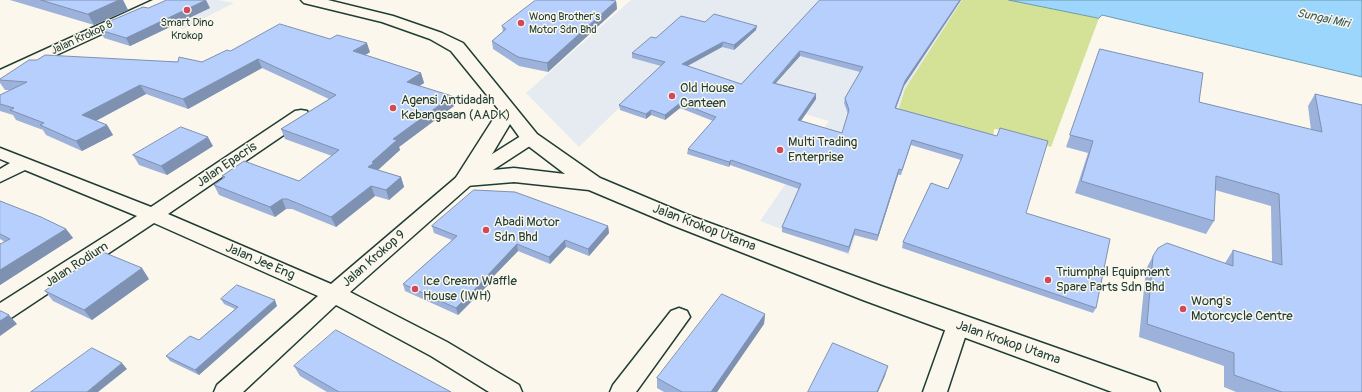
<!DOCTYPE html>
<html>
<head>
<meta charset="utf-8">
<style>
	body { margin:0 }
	canvas { display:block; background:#fbf7ec }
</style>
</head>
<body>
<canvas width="1362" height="392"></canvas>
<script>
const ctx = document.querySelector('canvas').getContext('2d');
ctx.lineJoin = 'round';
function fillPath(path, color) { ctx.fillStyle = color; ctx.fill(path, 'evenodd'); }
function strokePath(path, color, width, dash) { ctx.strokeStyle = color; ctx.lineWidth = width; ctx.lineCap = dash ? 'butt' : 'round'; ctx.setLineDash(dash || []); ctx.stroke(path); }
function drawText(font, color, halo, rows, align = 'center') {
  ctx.font = font + ' Pangolin,sans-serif'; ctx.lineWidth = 3; ctx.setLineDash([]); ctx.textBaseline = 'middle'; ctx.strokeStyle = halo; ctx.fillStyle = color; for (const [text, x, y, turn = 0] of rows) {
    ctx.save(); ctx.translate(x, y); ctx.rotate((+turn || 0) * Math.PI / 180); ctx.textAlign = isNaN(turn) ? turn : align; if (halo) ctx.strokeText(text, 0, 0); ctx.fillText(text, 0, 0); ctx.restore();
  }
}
const built = new Path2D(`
	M176,0H219L234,3L183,29L140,17Z
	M631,0H962L905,89L849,255L760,221L829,121L736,94L665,63L579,147L526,93Z`);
const green = new Path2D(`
	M962,0H1009L1099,18L1051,147L1003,130L994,129L993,139L897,114L905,89Z`);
const water = new Path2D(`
	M1009,0H1362V77L1102,15L1099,18Z`);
const street = new Path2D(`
	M153,0H171L169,3L0,81V70Z
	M301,110L307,111L309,115L307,119L168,214L331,284L459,175L524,134L530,133L536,134L539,138L536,142L473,183L350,292L447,342L519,385L522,392H489L431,356L336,305L243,392H214L217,385L318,296L154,223L8,320L0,323V303L137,216L25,170L0,182V169L10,163L0,159V148L151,207L295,111Z
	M679,308L687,311L690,317L636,392H610L613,385L671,311Z
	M958,316L966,319L969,325L947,392H923L947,325L950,319Z`);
const secondary = new Path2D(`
	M301,0H328L393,16L442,33L463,43L537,134L600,178L688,215L881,286L1156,383L1160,392H1112L863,300L672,225L589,190L514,182L466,186L458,184L455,179L499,110L451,51L430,39L382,22L304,3ZM510,124L523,142L565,174L514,168L482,171Z`);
const wall = new Path2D(`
	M10,0H123L128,10L94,25Z
	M820,0H961L904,86L896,108L997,136L1026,213L1096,308L1093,313L902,248L903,242L948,189L961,160L911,145L901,175H898L877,241L854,235L848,253L782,232V227L799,189L730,165L729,167L687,154L688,149L713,121L680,108L665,120L651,115L646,119L620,110L619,105L661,66L632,58V53L656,38L705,22L756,30L734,50L722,47L687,66L741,84ZM800,56L860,72L845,98L844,103L848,114L842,133L801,121L816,99V94L776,83Z
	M616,1L617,9L548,72L519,66L493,49L492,41L503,32L502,26Z
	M148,8H210L130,46L104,38L100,30L109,25L108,22Z
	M1100,49L1199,102L1311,130L1308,106L1315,94L1362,105V392H1236L1224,387V366L1139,337L1146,269L1153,256L1225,263L1233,250L1272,262L1271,206L1215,190L1214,221L1206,234L1075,193L1088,153L1066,147L1096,60Z
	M230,51L370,52L365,55L421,73L424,83L419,86L454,106L399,147L400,150L377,170L401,177L404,187L389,200L375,196L336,227L292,209H286L275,217L219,195L214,185L223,179L222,176L299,181L332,156L285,139L281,129L329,99L262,68L188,109L146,94L96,121L107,125L113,135L82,151L46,135L43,130L16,120L13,115L0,111V95L10,90H5L0,83V79L37,60L202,62Z
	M213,146L167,175L139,165L133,155Z
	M0,201L66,229L73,238L0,285V244L5,242L0,239Z
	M432,226H608L609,233L589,256L566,247L550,264L518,251L488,282L489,284L458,315L405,291L403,284L452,240L434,233Z
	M149,279L92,320L53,301L45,291Z
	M221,299L277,306L199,375L170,361L166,356L199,340L235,309L224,304Z
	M765,314L764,324L717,392H664L657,388V378Z
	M294,366L451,392H327L300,376Z`);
const shadedWall = new Path2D(`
	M119,0H123L128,10L94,25L88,14Z
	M206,0L210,8L130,46L126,38Z
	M960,0H961L904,86L894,113L895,108L905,81Z
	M616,1L617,9L548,72L547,63Z
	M757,26L756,30L734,50V45Z
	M723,42L722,47L682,69V64Z
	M367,43L370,52L356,61L353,51Z
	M800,51V56L772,87L773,83Z
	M258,59L262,68L188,109L183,99Z
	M421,73L424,83L410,92L407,82Z
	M140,85L146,94L88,125L82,115Z
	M816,94V99L798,125V120Z
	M452,96L454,106L399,147L400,150L377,171L368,167L372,162L393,139Z
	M680,103V108L665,120V115Z
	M651,110V115L646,119V114Z
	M107,125L113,135L82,151L76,141Z
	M208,137L213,146L167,175L161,166Z
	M731,160L730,165L729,167V162Z
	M899,169L898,175L877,241L878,235Z
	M401,177L404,187L389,200L386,190Z
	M371,186L375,196L336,227L331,217Z
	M282,199L286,209L275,217L270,207Z
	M608,226L609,233L589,256L588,249Z
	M66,229L73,238L0,285V270Z
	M855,229L854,235L848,253L849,247Z
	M565,240L566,247L550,264L549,257Z
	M517,244L518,251L488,282L489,284L458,315L456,308Z
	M142,268L149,279L92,320L84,310Z
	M275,300L277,306L199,375L195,370Z
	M765,314L764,324L717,392H711Z
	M9,315L17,324L0,336V321Z
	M122,363L127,369L98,392H87Z
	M888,366L885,376L878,392H877Z`);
const building = new Path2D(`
	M41,0H119L88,14Z
	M167,0H206L126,38L100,30L113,24L108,22L143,7L148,8Z
	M536,0H609L616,1L547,63L518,57L492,41L506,29L502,26Z
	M820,0H960L905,81L895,108L997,136L1000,128L1048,141L1026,213L1110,239L1096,308L903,242L931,183L948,189L963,155L912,140L902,170L899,169L878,235L855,229L849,247L782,227L801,184L731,160L729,162L688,149L716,117L680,103L665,115L651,110L646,114L619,105L665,62L632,53L651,37L656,38L681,16L705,22L714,14L757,26L734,45L723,42L682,64L741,84ZM800,51L863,67L845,98L849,110L842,133L798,120L816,94L773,83Z
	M280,24L330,39L337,35L367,43L353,51L421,73L407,82L452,96L393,139L397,140L372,162L374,163L368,167L401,177L386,190L371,186L331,217L287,199H282L270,207L214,185L225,177L222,176L244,161L299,181L339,150L281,129L336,95L258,59L183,99L140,85L82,115L107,125L76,141L40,125L44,123L10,110L14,108L0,104V95L27,82L0,80V79L29,60H37L45,55L178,62L179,57L202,62L227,50L230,51Z
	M1100,49L1203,73L1199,102L1322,132L1315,94L1362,105V392H1282L1234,375V353L1147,324L1153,256L1158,248L1167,243L1233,266V250L1282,265L1279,194L1216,176L1214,221L1081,181L1093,141L1070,135Z
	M181,127L208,137L161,166L133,155Z
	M474,190L515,192L608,226L588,249L565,240L549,257L517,244L486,277H487L456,308L403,284L457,236L432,226Z
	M0,201L41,217L66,229L0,270V244L10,239L0,234Z
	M103,252L142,268L84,310L45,291Z
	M237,285L275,300L195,370L166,356L190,336L199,340L238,307L221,299Z
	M722,294L765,314L711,392H682L657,378Z
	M0,311H1L9,315L0,321Z
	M336,330L451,392H339L294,366Z
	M833,343L888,366L877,392H808Z
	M92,348L122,363L87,392H31Z`);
const markers = [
	[187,10,4,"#d1495b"],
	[521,23,4,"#d1495b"],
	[672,96,4,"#d1495b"],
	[393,108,4,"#d1495b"],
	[780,150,4,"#d1495b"],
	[486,230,4,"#d1495b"],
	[1048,280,4,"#d1495b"],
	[415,289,4,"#d1495b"],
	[1183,309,4,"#d1495b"]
];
const farPoinames = [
	["Wong Brother's",529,17],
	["Motor Sdn Bhd",529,30],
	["Smart Dino",187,23,"center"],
	["Krokop",187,36,"center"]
];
const farStreetnames = [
	["Jalan Krokop 8",82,38,-25]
];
const farWaternames = [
	["Sungai Miri",1323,19,12]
];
const poiNames = [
	["Old House",680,89],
	["Canteen",680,104],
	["Agensi Antidadah",401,101],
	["Kebangsaan (AADK)",401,116],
	["Multi Trading",788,143],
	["Enterprise",788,158],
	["Abadi Motor",494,223],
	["Sdn Bhd",494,238],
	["Triumphal Equipment",1056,273],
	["Spare Parts Sdn Bhd",1056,288],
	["Ice Cream Waffle",423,282],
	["House (IWH)",423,297],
	["Wong's",1191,302],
	["Motorcycle Centre",1191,317]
];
const streetNames = [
	["Jalan Epacris",227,165,-34],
	["Jalan Krokop Utama",704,228,21],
	["Jalan Krokop 9",374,259,-41],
	["Jalan Jee Eng",260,262,23],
	["Jalan Rodium",77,265,-33],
	["Jalan Krokop Utama",1008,343,19]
];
fillPath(built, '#e6ebf1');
fillPath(green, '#d3e296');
fillPath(water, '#9dd6fd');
strokePath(water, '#6b99ad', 1);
strokePath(street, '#1f3d34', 3);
strokePath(secondary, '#1f3d34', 3);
fillPath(street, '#fbf7ec');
fillPath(secondary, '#fbf7ec');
fillPath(wall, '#9db2da');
fillPath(shadedWall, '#7f91b1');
fillPath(building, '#b6cffd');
strokePath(building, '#7f91b1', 1);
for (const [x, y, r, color] of markers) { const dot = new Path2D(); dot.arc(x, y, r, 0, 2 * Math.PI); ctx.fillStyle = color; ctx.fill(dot); strokePath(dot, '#fbf7ec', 1.5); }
drawText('11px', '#1f3d34', '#fbf7ec', farPoinames, 'left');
drawText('11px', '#1f3d34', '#fbf7ec', farStreetnames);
drawText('italic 12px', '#385c5c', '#fbf7ec', farWaternames);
drawText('13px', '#1f3d34', '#fbf7ec', poiNames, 'left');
drawText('13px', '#1f3d34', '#fbf7ec', streetNames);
</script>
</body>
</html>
